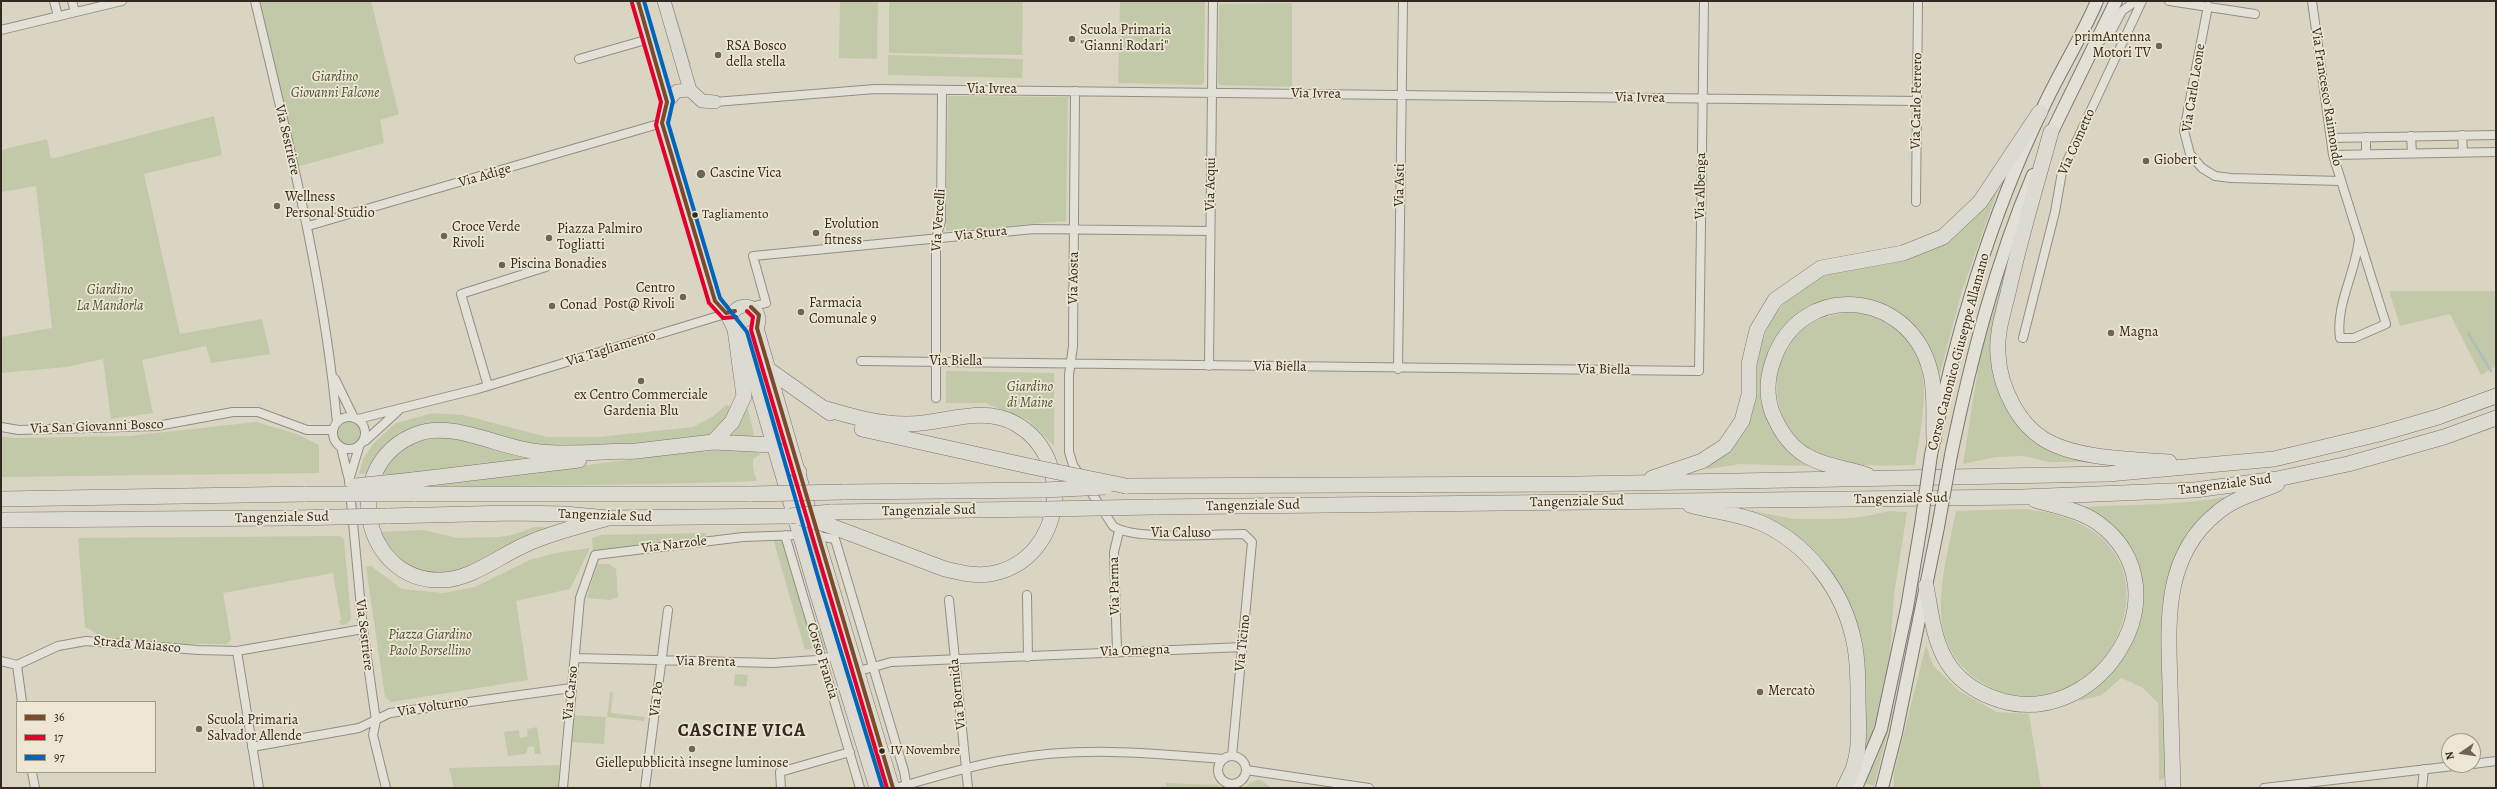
<!DOCTYPE html>
<html>
<head>
<meta charset="utf-8">
<style>
	body { margin:0 }
	#map { position:relative; width:2497px; height:789px; overflow:hidden; background:#dad4c3; font-family:Alegreya,serif }
	canvas { display:block }
	.frame { position:absolute; inset:0; border:2px solid #332822; pointer-events:none }
	.legend { position:absolute; left:16px; top:701px; width:140px; height:72px; box-sizing:border-box; background:#ede6d2; border:1px solid #a39a8c; margin:0; padding:5px 7px; list-style:none; font-size:12px; color:#332822 }
	.legend li { display:flex; align-items:center; gap:8px; height:20px }
	.legend b { width:20px; border:1px solid #a39a8c }
	.north { position:absolute; left:2441px; top:733px; width:40px; height:40px; box-sizing:border-box; background:#ede6d2; border:1px solid #a39a8c; border-radius:50%; rotate:257deg; font-size:11px; font-weight:700; line-height:16px; text-align:center; color:#332822 }
	.north::after { content:''; display:block; margin:auto; width:14px; height:18px; background:#6d645a; clip-path:polygon(50% 0,100% 100%,50% 72%,0 100%) }
</style>
</head>
<body>
<div id="map">
<canvas width="2497" height="789"></canvas>
<div class="frame"></div>
<ul class="legend">
<li><b style="height:5px;background:#7a4b2a"></b>36</li>
<li><b style="height:5px;background:#e4002b"></b>17</li>
<li><b style="height:5px;background:#0065bd"></b>97</li>
</ul>
<div class="north">N</div>
</div>
<script>
const ctx = document.querySelector('canvas').getContext('2d');
ctx.lineJoin = 'round';
function fillPath(path, color) { ctx.fillStyle = color; ctx.fill(path, 'evenodd'); }
function strokePath(path, color, width, dash) { ctx.strokeStyle = color; ctx.lineWidth = width; ctx.lineCap = dash ? 'butt' : 'round'; ctx.setLineDash(dash || []); ctx.stroke(path); }
function drawText(font, color, halo, rows, align = 'center') {
  ctx.font = font + ' Alegreya,serif'; ctx.lineWidth = 3.5; ctx.setLineDash([]); ctx.textBaseline = 'middle'; ctx.strokeStyle = halo; ctx.fillStyle = color; for (const [text, x, y, turn = 0] of rows) {
    ctx.save(); ctx.translate(x, y); ctx.rotate((+turn || 0) * Math.PI / 180); ctx.textAlign = isNaN(turn) ? turn : align; if (halo) ctx.strokeText(text, 0, 0); ctx.fillText(text, 0, 0); ctx.restore();
  }
}
const green = new Path2D(`
	M259,1H371L399,114L380,120L384,143L296,167Z
	M667,1H672L691,64L687,66Z
	M840,1H878L877,59L839,58Z
	M889,1H1023L1022,55L889,53Z
	M1120,1H1205L1204,82L1202,85L1118,83Z
	M1292,3V87L1221,85L1218,83L1219,4Z
	M888,55L1023,59L1022,78L888,75Z
	M948,96L1068,97L1066,221L946,231Z
	M214,116L222,155L144,174L180,334L262,319L270,354L211,363L206,346L142,360L153,413L111,419L103,359L66,367L1,373V337L52,328L36,186L1,192V150L47,139L51,159Z
	M1998,189L1962,291L1936,388L1933,364L1871,302L1793,322L1764,396L1814,466L1740,464L1708,469L1706,467C1728,454 1747,437 1753,411C1756,400 1755,389 1756,378C1757,351 1765,326 1782,306C1821,258 1861,276 1909,258C1927,251 1950,241 1964,228C1970,222 1995,191 1998,189Z
	M2007,265L1995,321L2013,414L2094,462H2049L2024,456L1996,457L1963,464L1980,356Z
	M2389,291H2496V366L2481,375L2450,314L2400,326Z
	M1858,312C1942,333 1926,400 1915,465C1881,465 1843,469 1813,451C1769,425 1762,355 1808,325C1823,316 1840,313 1858,312Z
	M755,341L766,380L760,381L750,343Z
	M946,371L1054,373V446L1028,420L985,403H946Z
	M770,395L783,438L781,440L777,437L766,399Z
	M726,405L734,407L727,419L708,438L610,446L541,447L453,426L381,452L367,473L359,474L363,459L373,444L396,423L433,413L463,415L547,437H599L693,427L712,417Z
	M747,406L755,439L730,436V434Z
	M337 433a12 12 0 1 1 24 0a12 12 0 1 1-24 0Z
	M256,422L297,434L319,445V473L1,477V436L13,438L129,436Z
	M448,437L530,457L533,459L396,475L380,474C397,446 416,440 448,437Z
	M743,448L761,454L753,459V469L757,481L666,484L436,487L438,484L674,454Z
	M787,474L882,776L879,777Z
	M2229,496L2178,551L2166,773L2164,778L2159,781L2158,703L2143,688L2121,678L2102,695L2079,701L2080,697L2100,683L2140,586L2084,507C2133,504 2181,506 2229,496Z
	M2024,509C2216,528 2101,752 1986,685C1918,646 1944,573 1956,511Z
	M1751,511L1795,519H1837L1861,517L1890,511L1907,512L1894,595L1890,655L1873,731L1866,751L1863,749L1841,592L1751,514Z
	M535,527H546C537,536 521,538 510,544C458,574 418,594 380,532L424,530L457,538L498,537L512,535Z
	M706,533L704,538L593,554L592,538L601,535Z
	M339,536L344,539L351,619L347,624L341,625L339,620H341L333,573L223,593L231,640L227,644H175L102,637L85,627L78,538Z
	M782,536L814,648L805,650L773,538Z
	M590,548L570,589L516,601L528,680L391,702L385,697L366,567L371,566L402,589L443,593L475,587L530,560L556,553Z
	M597,564H609L616,569L618,597L610,600L587,598Z
	M820,624L829,649L820,652L812,626Z
	M1926,645L1933,665L1959,691L1997,712L2029,714L2041,788H1894V773Z
	M735,674L748,675L746,687L734,685Z
	M610,692L613,693L611,713L645,717L644,721L607,717Z
	M1895,704L1874,786L1865,783L1878,756Z
	M572,715L606,717L604,744L571,742Z
	M537,727L541,754H535L534,746L528,747L526,754L508,756L504,732L519,730L520,738L528,736L527,729Z
	M560,765L558,788H454L449,768Z
	M1256,780H1261L1271,788H1243Z
	M1166,783L1218,785L1219,788H1166Z`);
const stream = new Path2D(`
	M2468,333L2491,371`);
const street = new Path2D(`
	M54,1L58,16
	M72,1L75,12
	M255,1C288,140 324,280 337,423
	M2169,1L2255,14
	M2312,1L2333,155L2386,324L2354,338H2340C2335,304 2357,271 2359,237
	M2208,6L2184,131L2190,154L2202,168L2215,176L2231,178L2340,181
	M1,30L122,1
	M2097,44L2111,32L2122,11L2136,1
	M579,59L649,39
	M1075,91L1073,346L1069,375V452L1073,465L1081,477
	M715,102L875,89L1917,101
	M2462,135L2463,152
	M2411,136L2412,153
	M2366,137V154
	M2331,138L2496,135
	M2333,155L2496,152
	M1916,202L1918,1
	M308,226L662,123
	M751,307L766,303L753,256L1034,229L1210,231
	M2023,338L2055,212L2062,172L2142,1
	M861,361L1699,371L1704,1
	M1209,366L1213,1
	M1398,369L1403,1
	M335,379L354,418
	M488,386L461,294L546,267
	M936,398V238L941,221L942,90
	M333 433a16 16 0 1 1 32 0a16 16 0 1 1-32 0Z
	M358,419L478,389L735,311
	M1,427L19,430L157,426L233,412H258L307,430H333
	M365,441L398,411
	M341,447L349,480L363,629L376,721L373,735L386,788
	M349,480L359,447
	M1087,486L1113,526C1133,541 1216,534 1244,534L1252,542L1232,756
	M785,535L860,788
	M817,536L835,539L904,771L907,788
	M1027,595L1028,657
	M949,600L968,788
	M237,651L259,788
	M1117,651L1114,552L1119,531
	M575,658L773,663L816,660L837,655
	M1,661L17,665L58,646L86,641L198,650L237,651L363,629
	M17,665L22,702
	M859,671L891,662L1243,647
	M252,747L359,728L390,713L571,688
	M1218 770a14 14 0 1 1 28 0a14 14 0 1 1-28 0Z
	M2473,764L2496,761
	M1246,770L1369,788
	M32,772L35,788
	M563,788L580,598L595,555L743,537L799,535
	M645,788L668,610
	M781,788L780,772L850,752
	M896,788C932,778 968,766 1005,760C1078,746 1151,753 1224,759
	M2264,788L2462,765
	M2422,788L2424,769`);
const secondary = new Path2D(`
	M2048,140L2116,1
	M1931,455C1953,341 1991,216 2041,112C2058,74 2081,39 2097,1
	M1951,455C1971,359 1995,265 2033,175
	M1856,788L1881,729L1907,608L1921,525
	M1882,788L1896,733L1938,527`);
const primary = new Path2D(`
	M638,1L667,102
	M664,1L690,90
	M715,102L702,101L690,90L677,91L667,102L662,123L715,301L726,313L732,325
	M731 320a14 14 0 1 1 28 0a14 14 0 1 1-28 0Z
	M757,328L819,543L893,788
	M741,334L815,589L876,788`);
const highway = new Path2D(`
	M2051,132C2036,186 2020,239 2008,293C2003,313 1996,335 1998,355C2000,387 2018,425 2047,441C2079,459 2132,459 2169,462
	M772,372L830,413
	M823,408C850,416 877,424 906,424C942,425 981,404 1016,424C1076,458 1064,557 995,573C978,577 961,573 945,569L828,525
	M862,429L1033,467
	M713,442L732,422L744,396L735,329
	M628,452L713,442L772,445L799,472
	M1867,475C1848,468 1825,467 1807,456C1790,447 1779,429 1772,412C1766,395 1767,378 1773,361C1800,280 1909,289 1930,370C1936,391 1933,417 1934,439
	M1652,478L1702,461L1725,446L1742,421L1749,395V364L1757,330L1775,300L1821,268L1903,253L1943,237L1980,202L2040,112
	M413,480L579,460
	M1126,486L1578,484L2108,474L2274,459L2379,434L2438,417L2496,396
	M844,492L1044,490
	M414,494H751
	M1,499L306,494
	M1690,505C1714,512 1738,513 1761,523C1808,544 1844,591 1854,642C1858,660 1858,678 1858,696C1858,719 1861,744 1854,766C1852,773 1847,781 1844,788
	M1154,507L2023,497L2195,490L2277,479L2348,464L2444,437L2496,418
	M831,512L1044,509
	M387,516L513,513L565,514L608,518L790,516
	M608,518C581,526 554,532 529,543C500,555 473,579 442,580C362,583 338,464 417,434C454,420 501,449 540,452C572,455 606,451 638,451
	M1,520L290,518
	M1926,586C1931,611 1933,639 1947,662C1957,678 1973,690 1991,697C2094,739 2192,592 2098,523C2080,510 2055,506 2035,500
	M2173,788C2172,753 2171,719 2170,684C2168,622 2163,556 2217,513C2234,498 2257,493 2277,484`);
const secondaryBridge = new Path2D(`
	M1921,525L1931,455
	M1938,527L1951,455`);
const highwayBridge = new Path2D(`
	M1033,467L1126,486
	M355,486L413,480
	M1044,490L1105,487
	M306,494H414
	M751,494L844,492
	M1044,509L1154,507
	M790,516L831,512
	M290,518L387,516
	M801,518L828,525`);
const bus1 = new Path2D(`
	M638,1L667,102L662,123L715,301L726,313L735,311
	M751,307L759,315L757,328L893,788`);
const bus2 = new Path2D(`
	M632,3L661,102L656,125L709,303L723,318L736,317
	M747,311L753,317L751,330L887,788`);
const bus3 = new Path2D(`
	M644,1L673,101L668,123L720,298L747,332L821,587L882,786`);
const markers = [
	[1072,39,4,"#6d645a"],
	[2159,46,4,"#6d645a"],
	[718,55,4,"#6d645a"],
	[2146,161,4,"#6d645a"],
	[701,174,5,"#6d645a"],
	[277,206,4,"#6d645a"],
	[695,215,3.5,"#332822"],
	[816,233,4,"#6d645a"],
	[444,236,4,"#6d645a"],
	[549,238,4,"#6d645a"],
	[502,265,4,"#6d645a"],
	[683,297,4,"#6d645a"],
	[552,306,4,"#6d645a"],
	[801,312,4,"#6d645a"],
	[2111,333,4,"#6d645a"],
	[641,381,4,"#6d645a"],
	[1760,692,4,"#6d645a"],
	[199,729,4,"#6d645a"],
	[692,749,4,"#6d645a"],
	[882,751,3.5,"#332822"]
];
const busNames = [
	["Tagliamento",702,215],
	["IV Novembre",890,751]
];
const poiNames = [
	["Scuola Primaria",1080,31],
	["\"Gianni Rodari\"",1080,47],
	["primAntenna",2151,38,"right"],
	["Motori TV",2151,54,"right"],
	["RSA Bosco",726,47],
	["della stella",726,63],
	["Giobert",2154,161],
	["Cascine Vica",710,174],
	["Wellness",285,198],
	["Personal Studio",285,214],
	["Evolution",824,225],
	["fitness",824,241],
	["Croce Verde",452,228],
	["Rivoli",452,244],
	["Piazza Palmiro",557,230],
	["Togliatti",557,246],
	["Piscina Bonadies",510,265],
	["Centro",675,289,"right"],
	["Post@ Rivoli",675,305,"right"],
	["Farmacia",809,304],
	["Comunale 9",809,320],
	["Conad",560,306],
	["Magna",2119,333],
	["ex Centro Commerciale",641,396,"center"],
	["Gardenia Blu",641,412,"center"],
	["Mercatò",1768,692],
	["Scuola Primaria",207,721],
	["Salvador Allende",207,737],
	["Giellepubblicità insegne luminose",692,764,"center"]
];
const parkNames = [
	["Giardino",335,78],
	["Giovanni Falcone",335,94],
	["Giardino",110,291],
	["La Mandorla",110,307],
	["Giardino",1030,388],
	["di Maine",1030,404],
	["Piazza Giardino",430,636],
	["Paolo Borsellino",430,652]
];
const streetNames = [
	["Via Carlo Leone",2194,88,-81],
	["Via Ivrea",992,90],
	["Via Ivrea",1316,94,1],
	["Via Francesco Raimondo",2326,97,81],
	["Via Ivrea",1640,98,1],
	["Via Carlo Ferrero",1917,101,-89],
	["Via Sestriere",287,140,77],
	["Via Cometto",2077,142,-66],
	["Via Adige",485,176,-16],
	["Via Acqui",1211,184,-89],
	["Via Asti",1400,185,-89],
	["Via Albenga",1701,186,-89],
	["Via Vercelli",939,220,-86],
	["Via Stura",981,234,-6],
	["Via Aosta",1074,278,-89],
	["Via Tagliamento",611,349,-17],
	["Corso Canonico Giuseppe Allamano",1959,352,-75],
	["Via Biella",956,362],
	["Via Biella",1280,367,1],
	["Via Biella",1604,370,1],
	["Via San Giovanni Bosco",97,427,-2],
	["Tangenziale Sud",2225,485,-7],
	["Tangenziale Sud",1901,499,-1],
	["Tangenziale Sud",1577,502,-1],
	["Tangenziale Sud",1253,506,-1],
	["Tangenziale Sud",929,511,-1],
	["Tangenziale Sud",605,516,2],
	["Tangenziale Sud",282,518,-1],
	["Via Caluso",1181,534],
	["Via Narzole",674,545,-7],
	["Via Parma",1115,586,-91],
	["Via Sestriere",364,635,83],
	["Via Ticino",1243,643,-84],
	["Strada Maiasco",137,645,5],
	["Via Omegna",1135,651,-2],
	["Corso Francia",822,661,73],
	["Via Brenta",706,662,1],
	["Via Carso",571,693,-84],
	["Via Bormida",958,694,-96],
	["Via Po",657,699,-83],
	["Via Volturno",433,707,-9]
];
const districtNames = [
	["CASCINE VICA",742,732]
];
fillPath(green, '#c2c9a9');
strokePath(stream, '#aec0bd', 2.5);
strokePath(street, '#928e83', 10);
strokePath(secondary, '#7b766e', 14);
strokePath(primary, '#7b766e', 14);
strokePath(highway, '#7b766e', 16);
strokePath(street, '#e2e0d7', 8);
strokePath(secondary, '#e2e0d7', 12);
strokePath(primary, '#dddad1', 13);
strokePath(highway, '#dddad1', 15);
strokePath(secondaryBridge, '#7b766e', 14, []);
strokePath(highwayBridge, '#7b766e', 16, []);
strokePath(secondaryBridge, '#e2e0d7', 12);
strokePath(highwayBridge, '#dddad1', 15);
strokePath(bus1, '#7a4b2a', 4);
strokePath(bus2, '#e4002b', 4);
strokePath(bus3, '#0065bd', 4);
for (const [x, y, r, color] of markers) { const dot = new Path2D(); dot.arc(x, y, r, 0, 2 * Math.PI); ctx.fillStyle = color; ctx.fill(dot); strokePath(dot, '#ede6d2', 1.5); }
drawText('13px', '#332822', '#ede6d2', busNames, 'left');
drawText('14px', '#332822', '#ede6d2', poiNames, 'left');
drawText('italic 14px', '#524e3e', '#ede6d2', parkNames);
drawText('14px', '#332822', '#ede6d2', streetNames);
ctx.letterSpacing = '1px';
drawText('bold 18px', '#332822', '#ede6d2', districtNames);
ctx.letterSpacing = '0px';
</script>
</body>
</html>
